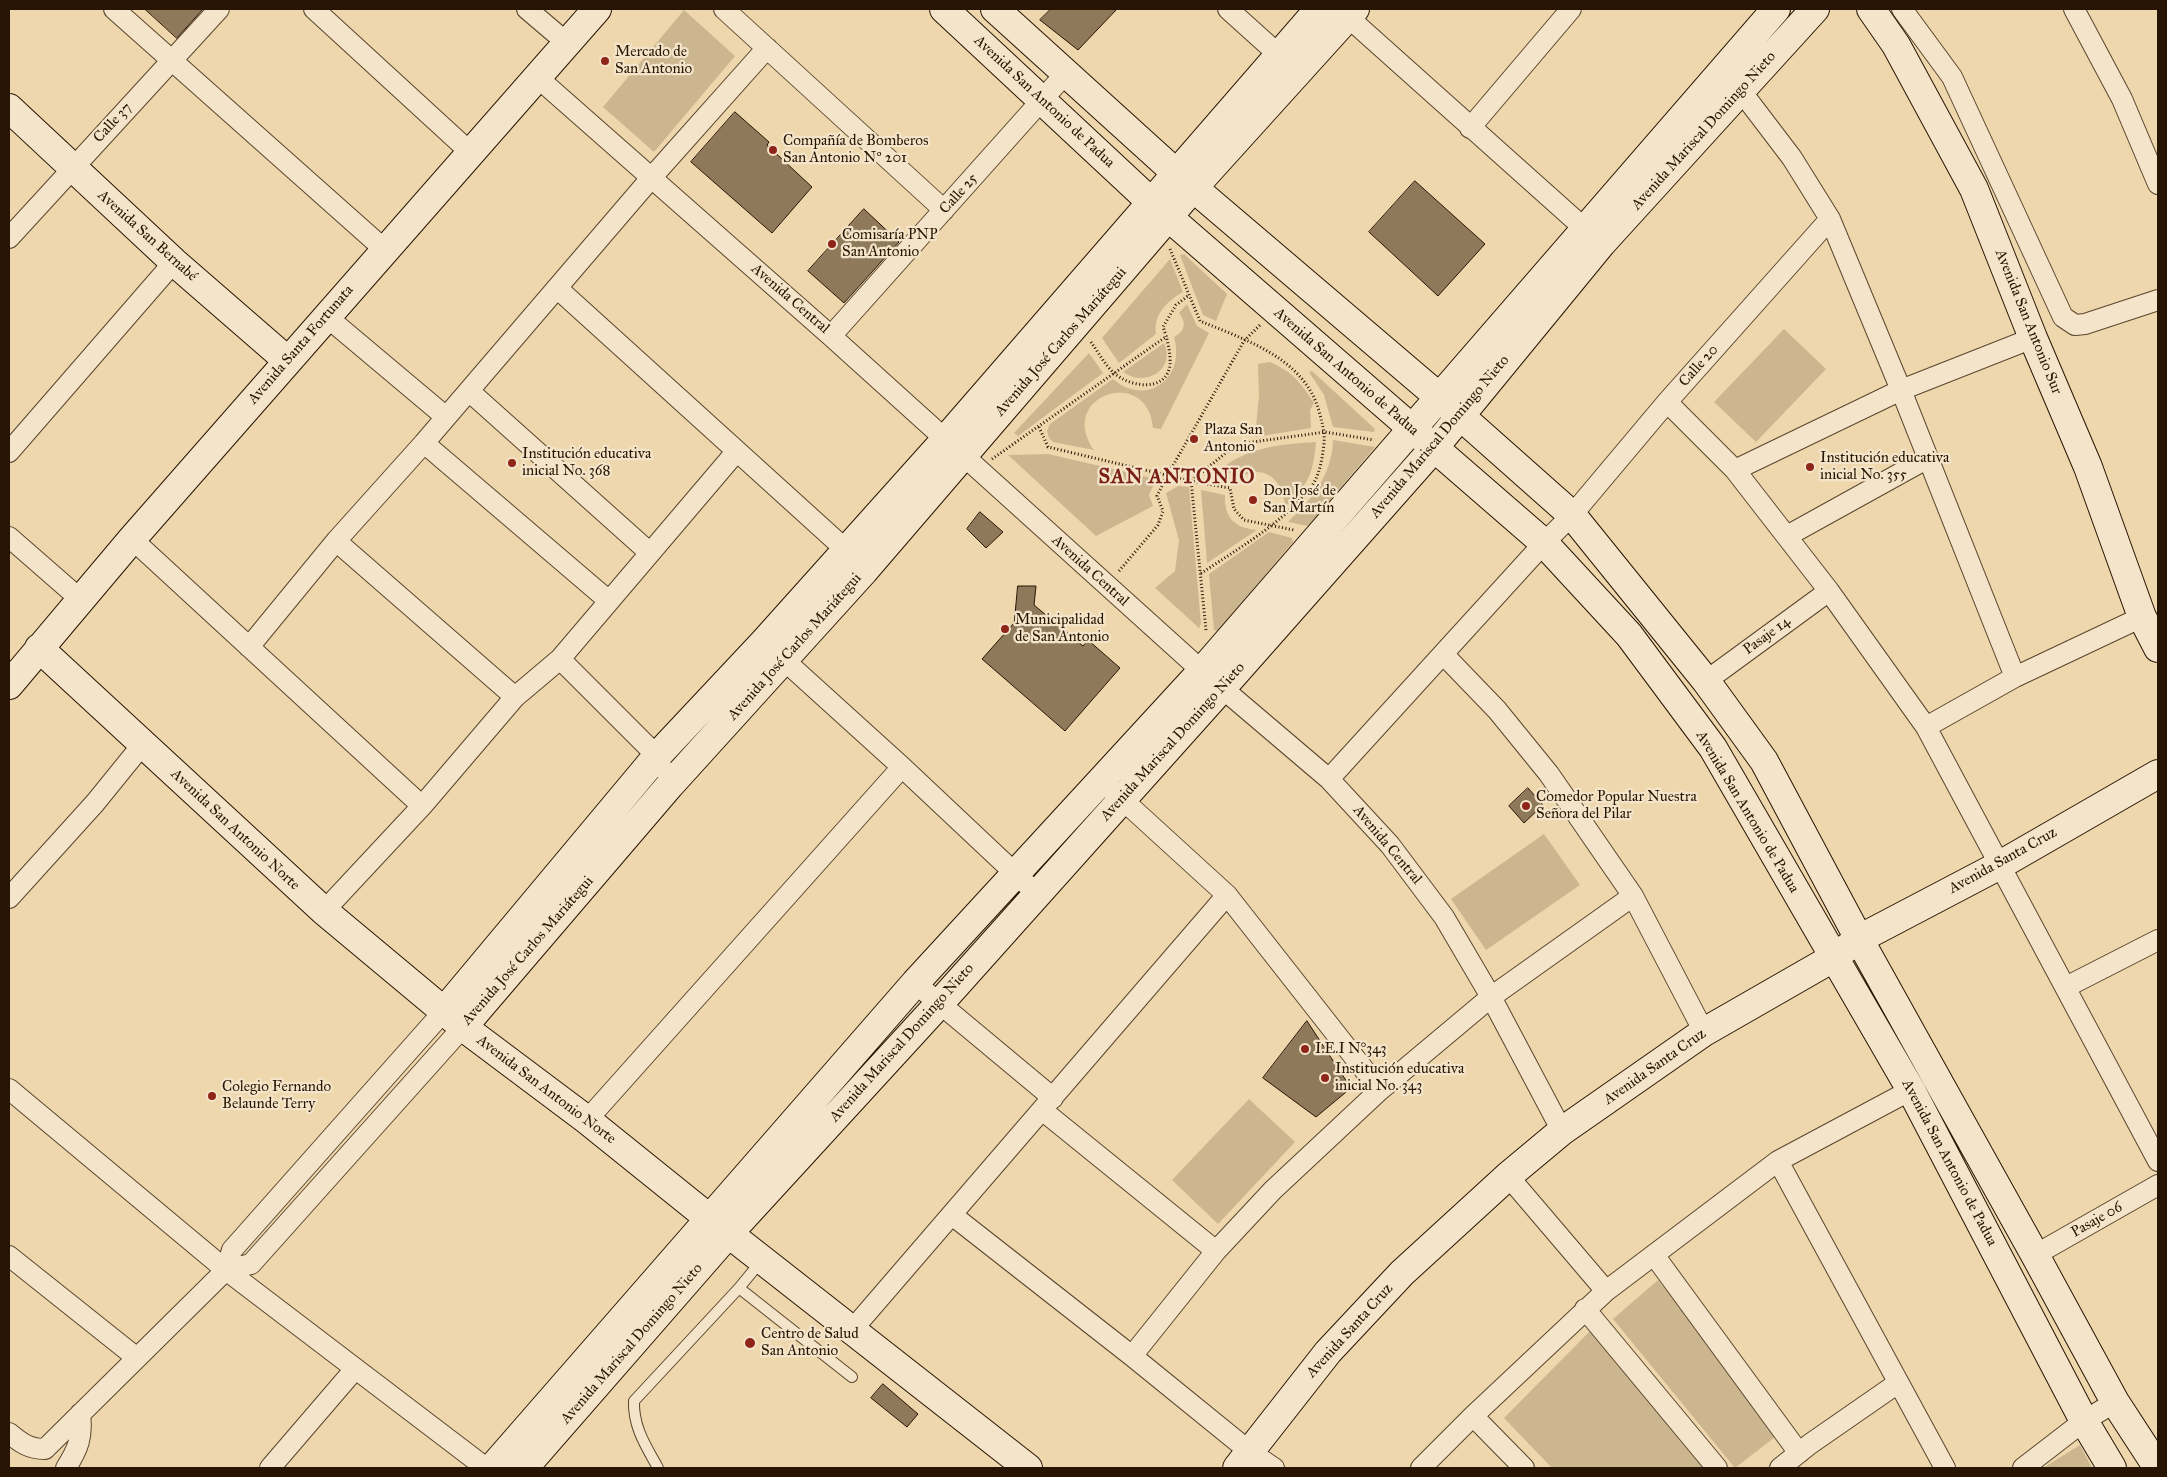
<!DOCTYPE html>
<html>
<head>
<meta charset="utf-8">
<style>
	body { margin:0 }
	#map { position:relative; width:2167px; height:1477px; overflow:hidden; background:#eed7ad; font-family:"IM FELL Great Primer",serif }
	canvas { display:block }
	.frame { position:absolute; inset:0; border:10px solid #281402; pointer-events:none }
</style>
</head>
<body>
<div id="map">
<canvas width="2167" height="1477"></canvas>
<div class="frame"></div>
</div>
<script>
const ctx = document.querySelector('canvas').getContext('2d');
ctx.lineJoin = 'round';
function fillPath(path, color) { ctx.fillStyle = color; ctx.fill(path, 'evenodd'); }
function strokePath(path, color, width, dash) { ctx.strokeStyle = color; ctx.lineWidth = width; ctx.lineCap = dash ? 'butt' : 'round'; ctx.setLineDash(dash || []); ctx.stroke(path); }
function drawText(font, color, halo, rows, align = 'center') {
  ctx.font = font + ' "IM FELL Great Primer",serif'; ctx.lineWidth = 4.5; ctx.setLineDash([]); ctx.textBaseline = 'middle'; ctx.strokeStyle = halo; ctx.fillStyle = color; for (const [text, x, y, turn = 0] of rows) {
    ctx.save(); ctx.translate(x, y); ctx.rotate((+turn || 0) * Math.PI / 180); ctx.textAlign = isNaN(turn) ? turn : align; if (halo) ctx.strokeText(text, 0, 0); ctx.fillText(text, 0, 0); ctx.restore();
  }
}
const green = new Path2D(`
	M684,10L735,56L654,152L603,107Z
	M1184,254L1227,294L1216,321L1203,315L1180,255Z
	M1170,259L1183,292C1167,301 1153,315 1156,334L1119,363L1102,338Z
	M1187,304L1197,326L1209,333L1161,429L1153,428C1148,365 1056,395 1094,450L1053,442L1049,438L1047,431L1050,424L1113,379C1147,408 1186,378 1174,337C1185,331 1187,323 1179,313Z
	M1784,329L1826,369L1756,442L1714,402Z
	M1164,343C1176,370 1145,388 1123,372Z
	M1089,353L1103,373L1018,436L1014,433Z
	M1270,362C1294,373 1299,381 1314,403L1310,410L1311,428L1255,437L1259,396L1258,364Z
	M1312,371L1375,429L1374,432L1333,427L1324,395L1309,372Z
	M1333,440L1375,447L1308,526L1288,522C1312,499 1332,475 1333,440Z
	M1316,442C1313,474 1309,484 1285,507C1284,490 1275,471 1255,472C1251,472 1247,475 1243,475C1236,475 1227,472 1219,471C1245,447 1283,444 1316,442Z
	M1048,454L1156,479L1149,495L1153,506L1096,536L1008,455Z
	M1178,486L1189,487L1201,624L1199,628L1155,588L1175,571L1179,540L1166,493Z
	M1201,490L1225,495C1224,518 1235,528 1257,530L1207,563Z
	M1269,532L1292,538L1293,542L1218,631L1214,630L1209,574Z
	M1544,834L1580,885L1486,950L1451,899Z
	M1249,1099L1295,1142L1218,1224L1172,1180Z
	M1658,1280L1779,1434L1735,1468L1613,1319Z
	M1597,1324L1714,1468H1552L1504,1418Z
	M2080,1445L2092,1468H2043Z`);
const building = new Path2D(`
	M145,9H203L177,38Z
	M1051,9H1117L1078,50L1040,20Z
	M735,112L769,142L767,145L812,187L772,233L691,162Z
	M1415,181L1485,244L1438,296L1369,232Z
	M864,209L899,242L844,303L808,271Z
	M980,512L1003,532L986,548L967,529Z
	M1018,586H1036L1034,605L1083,646L1088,640L1120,668L1065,731L982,659L1014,623Z
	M1528,788L1543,805L1524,823L1509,806Z
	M1307,1021L1351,1088L1316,1117L1263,1078Z
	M883,1384L918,1414L907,1427L871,1398Z`);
const path = new Path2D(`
	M1170,249L1200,321C1246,340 1304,358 1319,411C1322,423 1325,432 1324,444C1322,459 1320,475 1311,487C1282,524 1239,548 1200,574
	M1091,342C1098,352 1105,365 1114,373C1130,387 1166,393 1170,365C1171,354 1167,337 1163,327L1176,305L1189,295
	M1039,427L1048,447L1191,481L1230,488L1234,509L1244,520L1294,530
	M992,459L1167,336
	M1119,571L1158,525L1163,511L1157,496L1167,476L1244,341L1260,325
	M1206,630L1191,481L1232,448L1253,442L1325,432L1374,440`);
const lane = new Path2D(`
	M739,1288L852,1377
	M658,1468C646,1446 633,1427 634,1401L739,1288L762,1260`);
const street = new Path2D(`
	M114,9L385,250
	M314,9L471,153
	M527,9L567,43
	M724,9L944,210
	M1228,9L1289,64
	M1339,9L1585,229
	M1902,9L1952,77L2063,317L2075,325L2085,324L2158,300
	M2074,9L2122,99L2158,184
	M537,77L831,336L1202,671L1329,779L1390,845L1444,917L1491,997L1562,1131
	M1731,82L1741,91L1792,158L1830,219L1901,390L2015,677
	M1470,128L1571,9
	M9,238L219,9
	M557,288L845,549
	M327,317L446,417
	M831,336L1066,73
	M469,391L650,553
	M1667,402L1735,470L1829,591L1926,727L2158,1161
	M424,443L609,601
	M9,452L174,262
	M1735,470L1901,390L2033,338
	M1787,536L1928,458
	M9,537L80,599
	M132,539L422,806
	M336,541L515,697
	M249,647L336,541L424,443L652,177L767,48
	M774,651L902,767L1037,894
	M1443,654L1497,710L1549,774L1633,896L1704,1032
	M560,659L657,756L662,768
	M1706,681L1829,591
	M1926,727L2015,677L2142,617
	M1329,779L1544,543L1572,515L1667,402L1830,219
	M1101,780L1227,895L1380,1090
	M9,898L95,803L142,745
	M324,911L422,806L515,697L560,659L736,452
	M915,983L1053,1098
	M2066,987L2158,940
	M9,1089L226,1270L486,1468
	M1042,1110L1216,1251
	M587,1120L902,767
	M1778,1161L1945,1468
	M1508,1176L1606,1291
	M952,1215L1132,1356L1249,1451L1274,1468
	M1654,1255L1799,1453
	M2035,1255L2158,1185
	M9,1256L137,1358
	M226,1270L251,1264L463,1027
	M1585,1309L1717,1468
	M852,1330L1227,895
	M1132,1356L1216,1251L1273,1190L1380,1090L1491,997L1633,896
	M1473,1416L1524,1468
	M9,1433C21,1443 29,1449 45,1449L226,1270L232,1250L444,1011
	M66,1468C78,1449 83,1437 80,1414
	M270,1468L355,1369
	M1421,1468L1473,1416L1606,1291L1778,1161L1911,1090
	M1780,1468L1810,1444L1898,1383
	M2023,1468L2084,1421L2115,1402`);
const secondary = new Path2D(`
	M944,9L1151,202L1544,543L1629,635L1713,748L1911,1090L2084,1421L2112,1468
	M995,9L1176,173L1439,397L1572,515L1706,681L1764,761L1859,939L2035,1255L2115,1402L2158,1468
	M1871,9L1896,45L1974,189L2033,338L2088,467L2142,617L2158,648
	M9,108L174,262L288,361
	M39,648L324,911L463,1027L587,1120L710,1219L1028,1468
	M9,685L132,539L597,9
	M444,1011L657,756L764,642L945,440L1319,9
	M463,1027L670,785L864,571L1194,187L1355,9
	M492,1468L915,983L1202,671L1776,9
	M524,1468L729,1233L939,1004L1222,688L1434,448L1602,243L1815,9
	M1237,1468L1328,1352L1402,1273L1508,1176L1562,1131L1704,1032L1833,958L1859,939L2000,865L2158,774`);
const markers = [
	[605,61,5,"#8f2418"],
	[773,150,5,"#8f2418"],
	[832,244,5,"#8f2418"],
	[1194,439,5,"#8f2418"],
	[512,463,5,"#8f2418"],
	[1810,467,5,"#8f2418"],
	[1253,500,5,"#8f2418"],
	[1005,629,5,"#8f2418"],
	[1526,806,5,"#8f2418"],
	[1305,1049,5,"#8f2418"],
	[1325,1078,5,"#8f2418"],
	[212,1096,5,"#8f2418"],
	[750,1343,6,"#8f2418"]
];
const poiNames = [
	["Mercado de",615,52],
	["San Antonio",615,69],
	["Compañía de Bomberos",783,141],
	["San Antonio Nº 201",783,158],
	["Comisaría PNP",842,235],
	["San Antonio",842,252],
	["Plaza San",1204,430],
	["Antonio",1204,447],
	["Institución educativa",522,454],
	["inicial No. 368",522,471],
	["Institución educativa",1820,458],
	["inicial No. 355",1820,475],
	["Don José de",1263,491],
	["San Martín",1263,508],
	["Municipalidad",1015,620],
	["de San Antonio",1015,637],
	["Comedor Popular Nuestra",1536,797],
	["Señora del Pilar",1536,814],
	["I.E.I N°343",1315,1049],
	["Institución educativa",1335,1069],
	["inicial No. 343",1335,1086],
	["Colegio Fernando",222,1087],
	["Belaunde Terry",222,1104],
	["Centro de Salud",761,1334],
	["San Antonio",761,1351]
];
const streetNames = [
	["Avenida San Antonio de Padua",1044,102,43],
	["Calle 37",113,123,-47],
	["Avenida Mariscal Domingo Nieto",1704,131,-48],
	["Calle 25",959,194,-48],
	["Avenida San Bernabé",147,236,42],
	["Avenida Central",790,299,41],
	["Avenida San Antonio Sur",2028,322,68],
	["Avenida José Carlos Mariátegui",1061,342,-49],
	["Avenida Santa Fortunata",301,345,-49],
	["Calle 20",1699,366,-48],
	["Avenida San Antonio de Padua",1346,372,41],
	["Avenida Mariscal Domingo Nieto",1440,437,-50],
	["Avenida Central",1090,571,42],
	["Pasaje 14",1767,636,-36],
	["Avenida José Carlos Mariátegui",795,647,-48],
	["Avenida Mariscal Domingo Nieto",1173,742,-48],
	["Avenida San Antonio de Padua",1747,812,59],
	["Avenida San Antonio Norte",235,830,43],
	["Avenida Central",1387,845,50],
	["Avenida Santa Cruz",2003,861,-29],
	["Avenida José Carlos Mariátegui",528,951,-49],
	["Avenida Mariscal Domingo Nieto",902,1043,-48],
	["Avenida Santa Cruz",1655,1067,-35],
	["Avenida San Antonio Norte",546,1090,37],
	["Avenida San Antonio de Padua",1949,1163,62],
	["Pasaje 06",2097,1220,-30],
	["Avenida Santa Cruz",1350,1331,-48],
	["Avenida Mariscal Domingo Nieto",632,1344,-49]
];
const districtNames = [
	["SAN ANTONIO",1177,478]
];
fillPath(green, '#ccb690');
fillPath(building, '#8f795b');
strokePath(building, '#281402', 1);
strokePath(lane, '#5a452d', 12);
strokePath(street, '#5a452d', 22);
strokePath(secondary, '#281402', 30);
strokePath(path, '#281402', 3, [1, 2.5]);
strokePath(lane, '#f4e5ca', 10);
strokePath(street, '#f4e5ca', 20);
strokePath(secondary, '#f4e5ca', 28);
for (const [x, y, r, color] of markers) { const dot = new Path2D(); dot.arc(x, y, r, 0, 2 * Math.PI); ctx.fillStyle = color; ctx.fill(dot); strokePath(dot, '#f4e5ca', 2); }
drawText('15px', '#281402', '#f4e5ca', poiNames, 'left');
drawText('15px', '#281402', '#f4e5ca', streetNames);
ctx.letterSpacing = '1px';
drawText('bold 20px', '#7a1f14', '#f4e5ca', districtNames);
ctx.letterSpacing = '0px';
</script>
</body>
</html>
